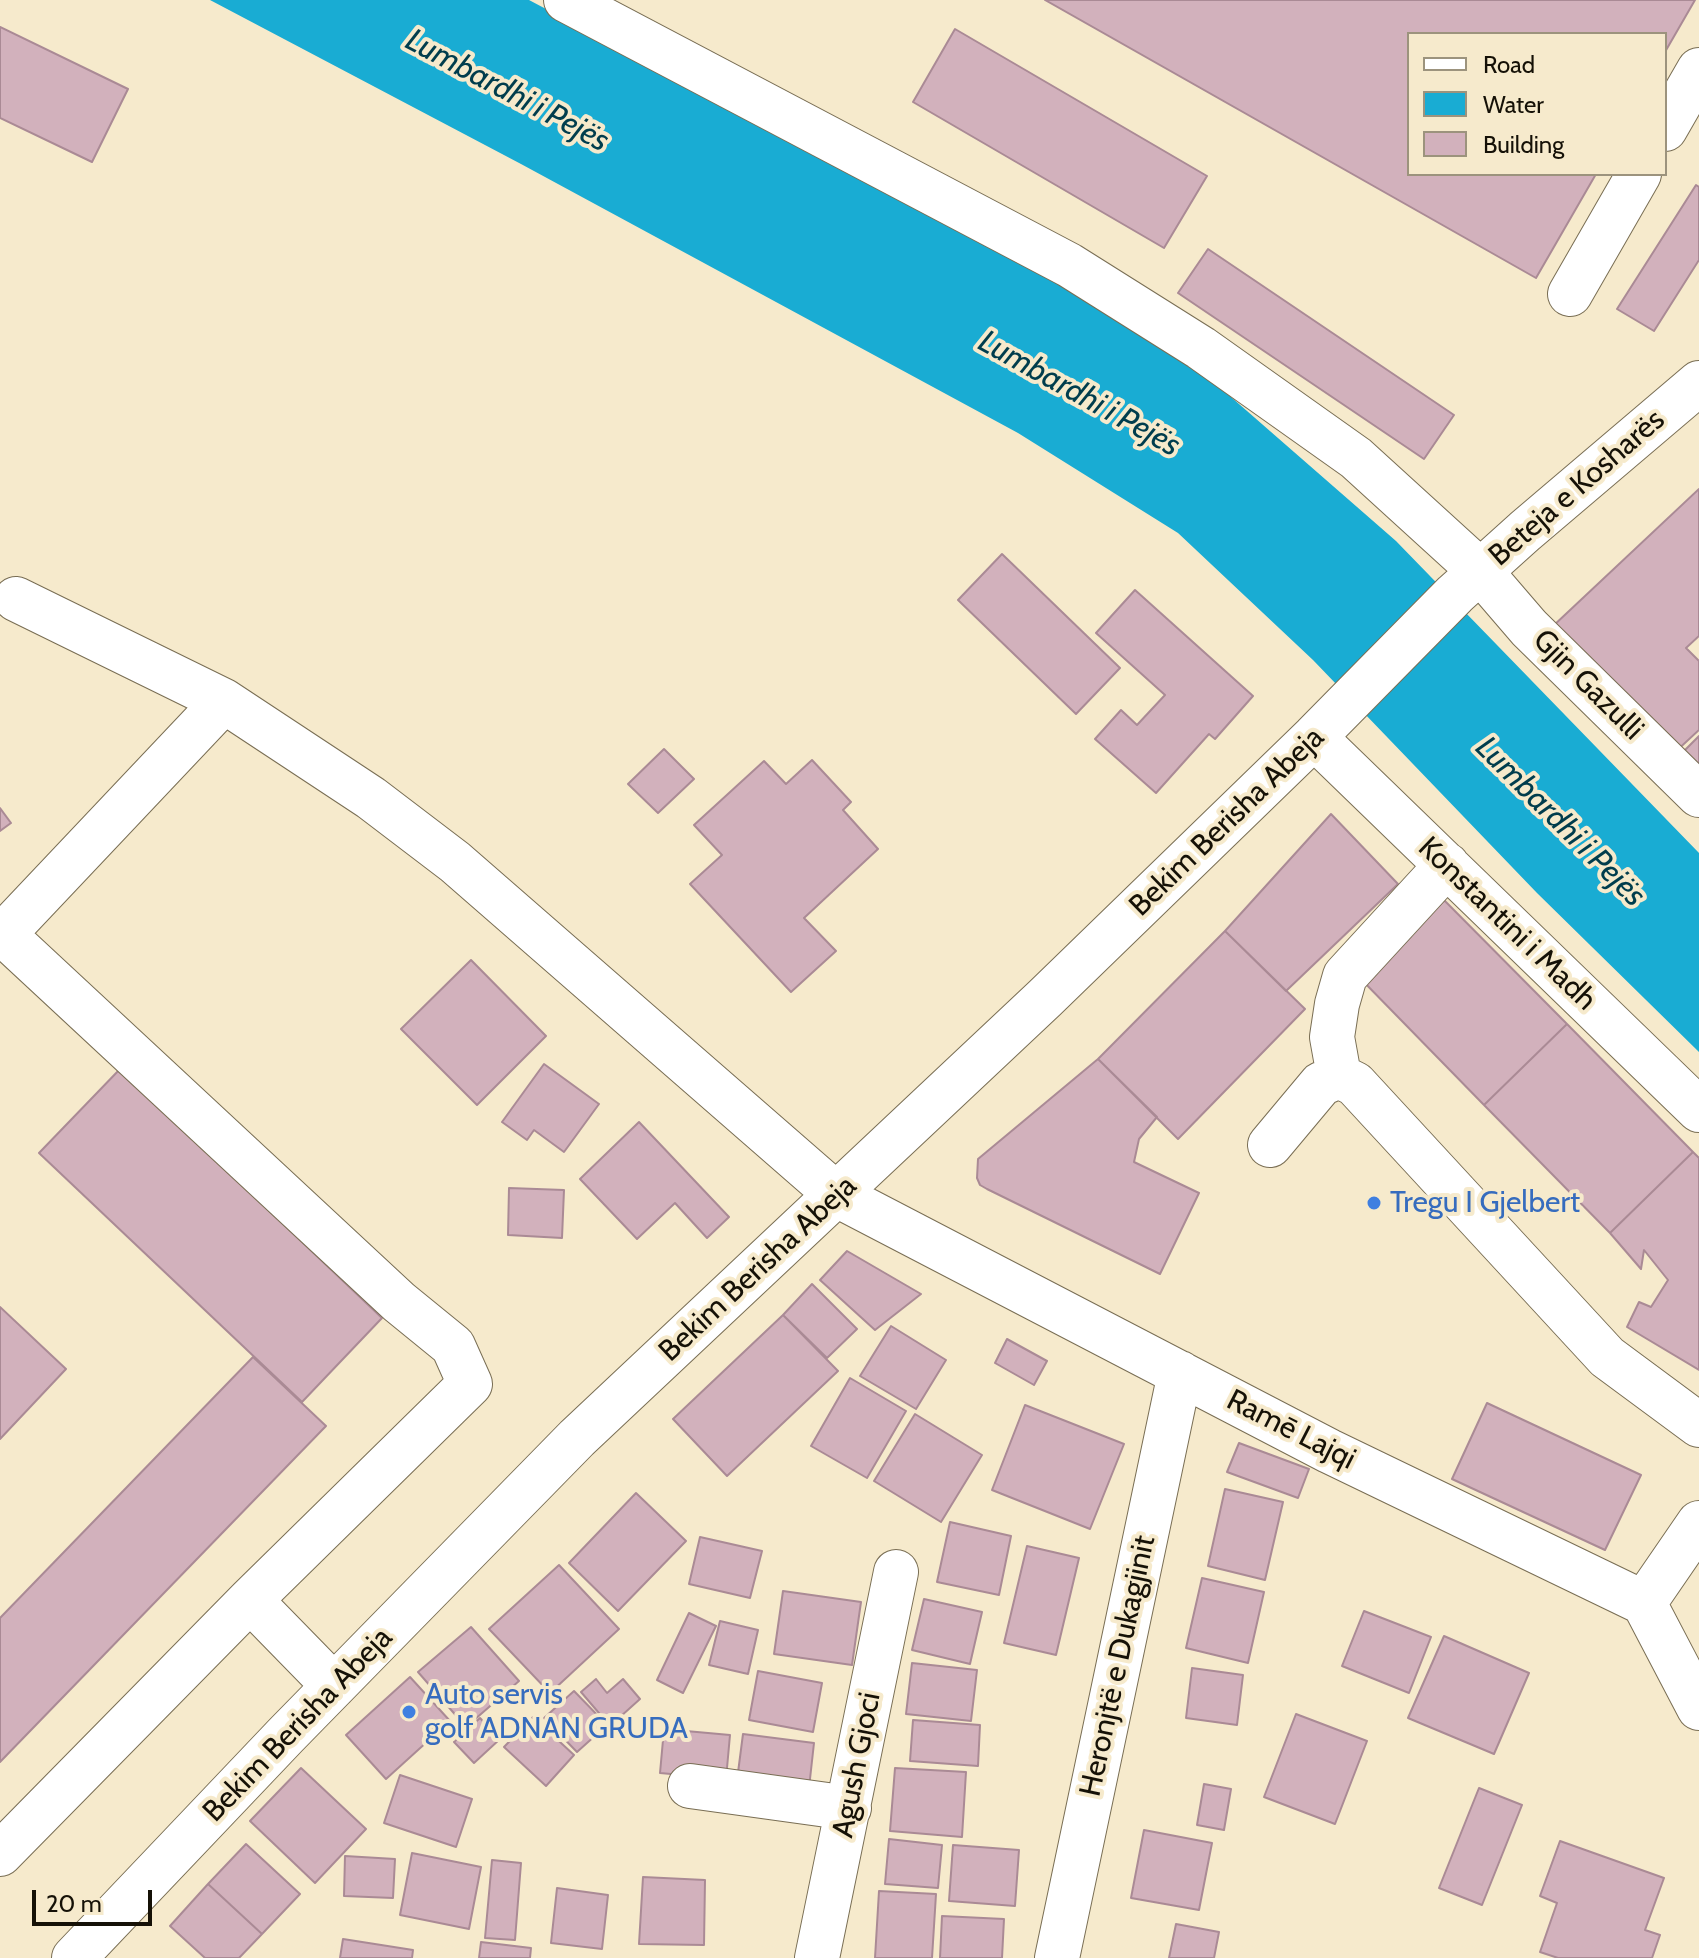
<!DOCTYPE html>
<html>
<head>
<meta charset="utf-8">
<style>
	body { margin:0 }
	#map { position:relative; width:1699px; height:1958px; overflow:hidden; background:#f6eacc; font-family:Cabin,sans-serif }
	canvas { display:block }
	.legend { position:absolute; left:1407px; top:32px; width:260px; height:144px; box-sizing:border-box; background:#f6eacc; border:2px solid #9c937d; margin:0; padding:10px 14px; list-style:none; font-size:24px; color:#151107 }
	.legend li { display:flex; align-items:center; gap:16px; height:40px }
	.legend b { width:40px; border:2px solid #9c937d }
	.scale { position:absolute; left:32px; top:1890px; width:120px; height:36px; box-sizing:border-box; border:4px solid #151107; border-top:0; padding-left:10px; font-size:24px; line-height:28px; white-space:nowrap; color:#151107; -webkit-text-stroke:6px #f6eacc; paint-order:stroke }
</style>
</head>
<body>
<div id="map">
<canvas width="1699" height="1958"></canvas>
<ul class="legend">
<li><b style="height:10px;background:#fff"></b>Road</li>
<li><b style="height:22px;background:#19acd3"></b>Water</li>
<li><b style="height:22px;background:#d2b1bc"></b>Building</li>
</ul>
<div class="scale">20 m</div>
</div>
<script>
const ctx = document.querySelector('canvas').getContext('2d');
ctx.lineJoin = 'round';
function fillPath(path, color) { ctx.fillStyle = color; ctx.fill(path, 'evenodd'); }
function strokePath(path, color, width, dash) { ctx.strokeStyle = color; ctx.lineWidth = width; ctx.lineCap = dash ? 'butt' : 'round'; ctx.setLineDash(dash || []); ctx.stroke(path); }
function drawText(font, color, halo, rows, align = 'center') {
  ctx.font = font + ' Cabin,sans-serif'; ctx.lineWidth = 8; ctx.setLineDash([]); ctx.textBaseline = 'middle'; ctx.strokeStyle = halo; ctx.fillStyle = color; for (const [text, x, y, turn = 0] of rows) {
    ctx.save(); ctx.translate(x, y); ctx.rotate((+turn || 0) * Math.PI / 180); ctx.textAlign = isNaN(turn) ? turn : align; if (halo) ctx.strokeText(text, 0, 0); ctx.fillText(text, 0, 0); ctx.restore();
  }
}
const water = new Path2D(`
	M210,0H529L1005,252L1192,363L1396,541L1699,853V1052L1537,893L1313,660L1178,533L1018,433L521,164Z`);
const building = new Path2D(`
	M1045,0H1695L1665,52V34H1409V174H1596L1536,278Z
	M0,27L128,89L92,162L0,118Z
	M955,29L1207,176L1164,248L913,102Z
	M1696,185L1699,187V260L1654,331L1617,309Z
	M1208,249L1454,415L1424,459L1178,293Z
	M1699,489V636L1686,648L1699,661V730L1673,754L1552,627Z
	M1002,554L1120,668L1076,714L958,600Z
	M1135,590L1253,696L1215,739L1209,734L1156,793L1095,739L1121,710L1137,725L1165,695L1096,633Z
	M1699,736V788L1672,763Z
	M664,749L694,779L658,813L628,784Z
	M812,760L851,802L843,810L878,849L804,918L836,951L791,992L690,884L722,855L694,825L764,761L786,784Z
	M0,808L11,823L0,831Z
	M1331,814L1398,884L1286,991L1225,931Z
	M1438,894L1567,1024L1484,1105L1356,974Z
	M1225,931L1305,1009L1178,1139L1098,1059Z
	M471,960L546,1036L477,1105L401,1029Z
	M1567,1024L1693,1152L1610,1233L1484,1105Z
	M1098,1059L1157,1117L1139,1139L1134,1162L1199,1193L1160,1274L987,1189L980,1185L977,1178L978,1159Z
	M544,1064L599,1104L564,1152L534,1130L527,1140L502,1122Z
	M120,1069L382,1318L302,1402L39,1153Z
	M639,1122L729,1217L707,1238L675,1203L637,1239L580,1179Z
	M1693,1152L1699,1158V1370L1627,1327L1639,1302L1651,1307L1668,1280L1644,1250L1641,1269L1610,1233Z
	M509,1188L564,1190L562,1238L508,1235Z
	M847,1251L921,1294L875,1330L820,1280Z
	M812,1284L857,1329L827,1358L783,1315Z
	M0,1307L66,1369L0,1439Z
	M783,1315L838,1371L727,1476L673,1419Z
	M891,1326L946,1360L916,1409L860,1376Z
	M1007,1339L1047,1361L1034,1385L995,1363Z
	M253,1357L326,1426L0,1762V1618Z
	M850,1378L906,1411L867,1478L811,1446Z
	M1487,1403L1641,1475L1605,1550L1452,1479Z
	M1025,1405L1124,1444L1090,1529L992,1490Z
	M915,1414L982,1455L941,1522L874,1481Z
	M1239,1443L1309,1469L1298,1498L1227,1472Z
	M1225,1489L1283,1502L1265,1580L1208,1566Z
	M636,1493L686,1541L618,1611L569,1563Z
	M950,1522L1011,1536L999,1595L937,1582Z
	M700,1537L762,1551L750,1598L689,1584Z
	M1027,1546L1079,1558L1056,1655L1004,1643Z
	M559,1565L619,1629L550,1693L489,1629Z
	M1202,1578L1264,1592L1248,1663L1186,1648Z
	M783,1591L861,1602L852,1665L774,1654Z
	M924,1599L982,1612L970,1664L912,1650Z
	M1364,1611L1431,1637L1409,1693L1342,1666Z
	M689,1613L716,1626L683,1693L657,1680Z
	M720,1621L758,1630L748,1674L709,1665Z
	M471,1627L519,1681L466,1727L418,1672Z
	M1444,1636L1529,1673L1494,1754L1408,1718Z
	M912,1663L977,1670L971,1721L906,1714Z
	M1192,1668L1243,1675L1237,1725L1186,1718Z
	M758,1671L822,1683L813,1732L749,1720Z
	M410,1677L450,1721L386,1779L346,1735Z
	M596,1679L607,1693L623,1679L640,1699L610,1726L581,1692Z
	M574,1691L607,1725L577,1752L544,1718Z
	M1296,1714L1367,1741L1335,1824L1264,1797Z
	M533,1717L574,1755L546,1786L504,1747Z
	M480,1718L500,1739L474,1763L454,1742Z
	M913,1720L980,1725L978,1766L910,1761Z
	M664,1729L730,1735L726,1779L660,1773Z
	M743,1734L814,1743L808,1797L736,1788Z
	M301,1768L366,1829L315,1883L250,1821Z
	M895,1768L966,1772L962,1837L890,1831Z
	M400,1775L472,1799L456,1847L384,1823Z
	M1204,1784L1231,1789L1224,1830L1197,1825Z
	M1479,1788L1522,1805L1482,1905L1439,1888Z
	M1144,1830L1212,1843L1199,1910L1131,1898Z
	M889,1839L942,1845L938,1888L885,1884Z
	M1560,1841L1664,1878L1645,1930L1660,1935L1652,1958H1558L1540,1952L1557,1903L1540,1896Z
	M246,1844L300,1894L262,1934L208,1884Z
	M953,1845L1019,1850L1015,1906L949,1901Z
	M412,1853L481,1867L469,1929L400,1915Z
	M345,1856L395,1859L393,1898L344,1896Z
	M492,1860L521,1863L515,1940L485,1938Z
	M643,1877L705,1880L704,1945L639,1944Z
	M208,1884L262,1934L239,1958H205L170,1926Z
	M557,1888L608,1895L602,1949L551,1943Z
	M879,1891L936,1894L932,1958H875Z
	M942,1916L1004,1919L1002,1958H940Z
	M1176,1924L1219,1932L1214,1958H1169Z
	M343,1939L413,1950L412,1958H340Z
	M481,1942L531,1948L530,1958H479Z`);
const minor = new Path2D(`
	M566,0L1069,265L1201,348L1356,458L1480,571L1529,628L1699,795
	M1665,129L1699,70
	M1570,294L1639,174
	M16,599L224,701L371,798L455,862L837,1195L1329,1451L1644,1603L1699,1708
	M1314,737L1699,1110
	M0,931L399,1302L453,1346L470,1384L250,1600L0,1854
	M0,938L224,701
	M1339,1076L1332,1037L1337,1004L1345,976L1447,865
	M1270,1145L1321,1084L1339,1076L1355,1084L1607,1357L1699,1425
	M250,1600L334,1686
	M1644,1603L1699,1523
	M690,1786L849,1808
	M74,1958L286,1735L577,1438L1045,998L1314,737L1455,594L1525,531L1699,383
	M817,1958L896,1572
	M1057,1958L1180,1373`);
const markers = [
	[1374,1203,8,"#3f7fe0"],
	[409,1712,8,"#3f7fe0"]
];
const streetNames = [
	["Beteja e Kosharës",1577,488,-41],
	["Gjin Gazulli",1588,685,45],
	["Bekim Berisha Abeja",1227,822,-44],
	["Konstantini i Madh",1507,924,44],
	["Bekim Berisha Abeja",758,1269,-43],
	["Ramē Lajqi",1291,1430,27],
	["Heronjtë e Dukagjinit",1118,1666,-78],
	["Bekim Berisha Abeja",298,1725,-46],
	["Agush Gjoci",857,1765,-79]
];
const shopNames = [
	["Tregu I Gjelbert",1390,1203],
	["Auto servis",425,1695],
	["golf ADNAN GRUDA",425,1729]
];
const waterNames = [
	["Lumbardhi i Pejës",507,91,28],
	["Lumbardhi i Pejës",1079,394,29],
	["Lumbardhi i Pejës",1560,822,45]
];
fillPath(water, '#19acd3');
fillPath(building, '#d2b1bc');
strokePath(building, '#aa8a95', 2);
strokePath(minor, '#796e54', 46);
strokePath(minor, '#fff', 44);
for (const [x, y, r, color] of markers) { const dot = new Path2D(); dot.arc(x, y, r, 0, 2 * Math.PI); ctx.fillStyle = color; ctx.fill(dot); strokePath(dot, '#f6eacc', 3); }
drawText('30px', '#151107', '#f6eacc', streetNames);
drawText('30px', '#366cbe', '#f6eacc', shopNames, 'left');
drawText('italic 32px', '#003d4d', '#f6eacc', waterNames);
</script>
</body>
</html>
